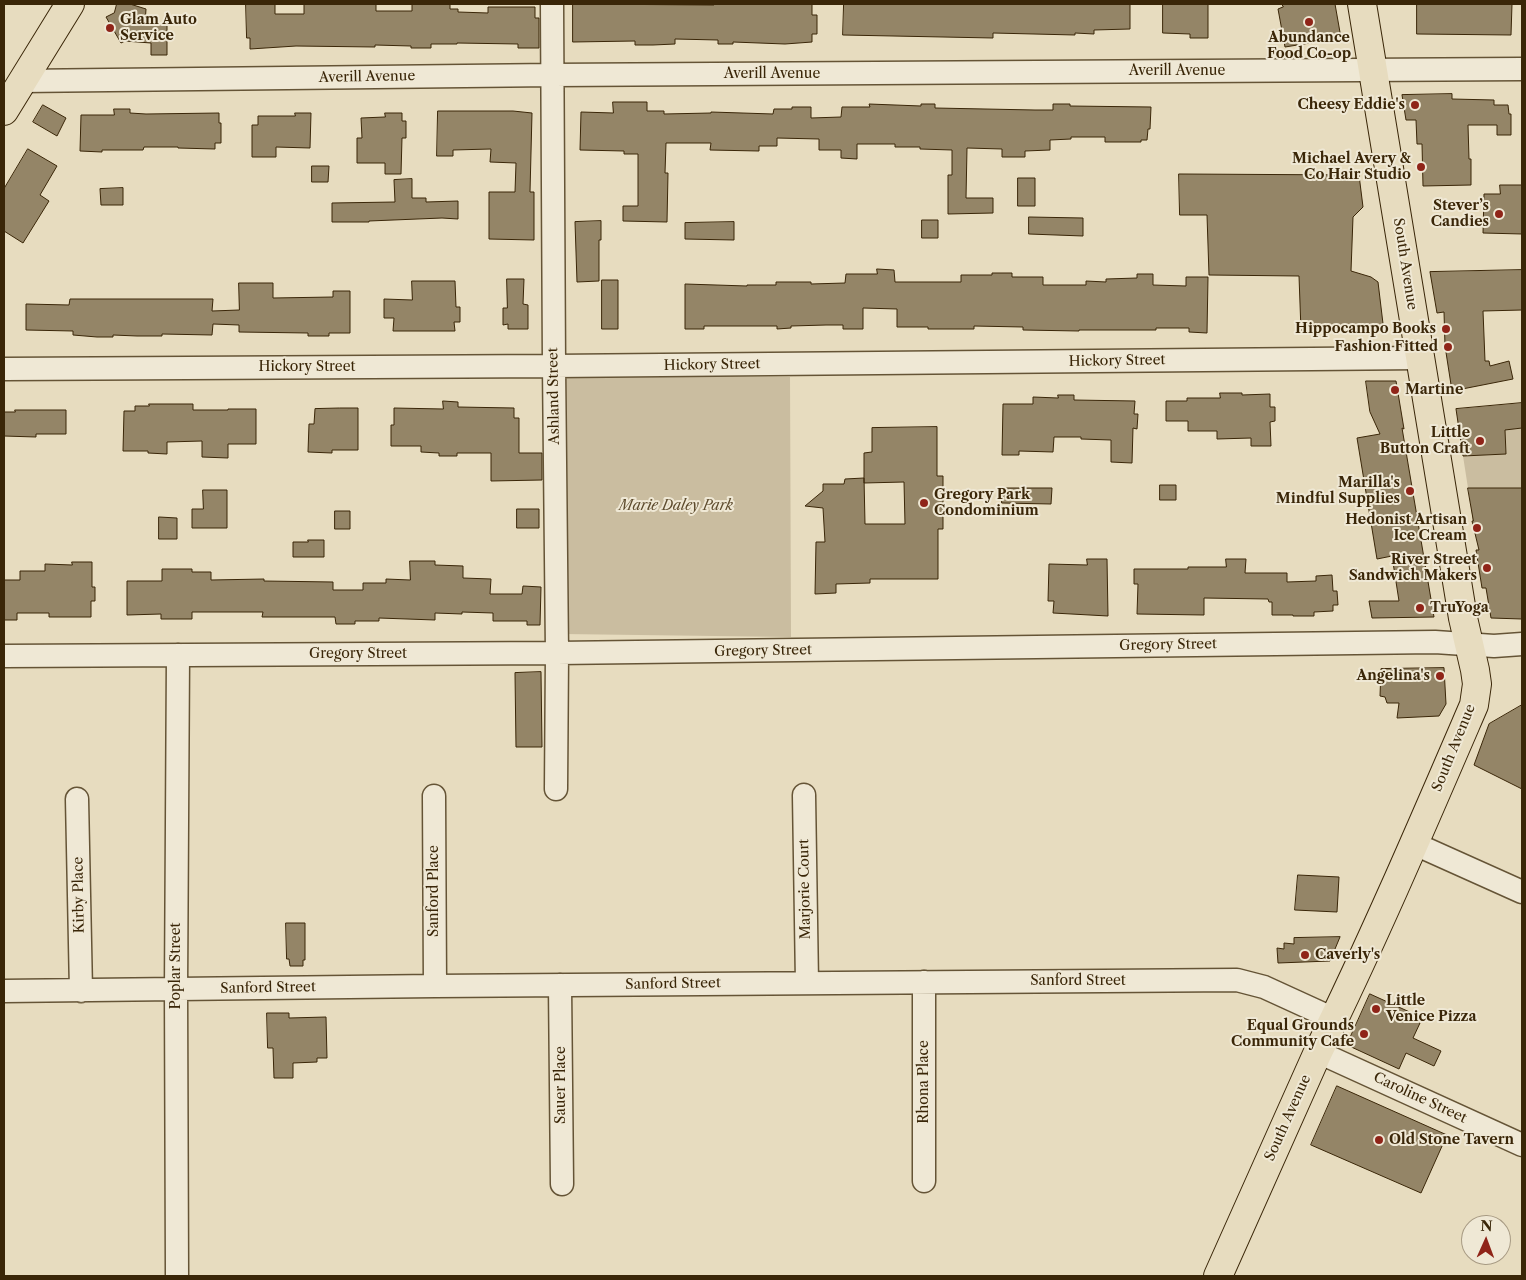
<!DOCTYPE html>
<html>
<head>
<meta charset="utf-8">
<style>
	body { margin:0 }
	#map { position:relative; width:1526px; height:1280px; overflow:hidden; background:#e7dcbf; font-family:"Libre Caslon Text",serif }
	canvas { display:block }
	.frame { position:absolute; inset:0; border:5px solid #3a2608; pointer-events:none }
	.north { position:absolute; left:1461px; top:1215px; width:50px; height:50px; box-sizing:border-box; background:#efe8d5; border:1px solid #a79a83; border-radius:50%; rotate:2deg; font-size:14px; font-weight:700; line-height:20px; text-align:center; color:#3a2608 }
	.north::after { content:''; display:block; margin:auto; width:18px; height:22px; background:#8f2418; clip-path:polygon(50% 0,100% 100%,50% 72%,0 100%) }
</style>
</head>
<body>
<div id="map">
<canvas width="1526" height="1280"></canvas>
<div class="frame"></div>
<div class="north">N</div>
</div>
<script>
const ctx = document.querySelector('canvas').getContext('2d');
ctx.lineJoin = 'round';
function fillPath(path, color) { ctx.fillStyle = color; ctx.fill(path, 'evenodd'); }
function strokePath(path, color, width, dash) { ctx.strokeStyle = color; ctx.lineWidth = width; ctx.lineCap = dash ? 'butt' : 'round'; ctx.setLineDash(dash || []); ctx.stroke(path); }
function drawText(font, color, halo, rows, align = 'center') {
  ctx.font = font + ' "Libre Caslon Text",serif'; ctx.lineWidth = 4; ctx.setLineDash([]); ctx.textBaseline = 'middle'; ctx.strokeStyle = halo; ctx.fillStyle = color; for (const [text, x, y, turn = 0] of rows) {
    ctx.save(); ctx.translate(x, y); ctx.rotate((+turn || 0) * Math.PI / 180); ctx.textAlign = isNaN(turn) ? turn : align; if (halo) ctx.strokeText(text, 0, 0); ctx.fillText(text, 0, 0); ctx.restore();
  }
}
const green = new Path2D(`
	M561,376L790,377L791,637L563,634Z
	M1522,428V488H1468L1463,456L1506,454L1505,429Z`);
const building = new Path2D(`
	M117,4H130L146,9L145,24H167V55H151V43L125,41L121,43L106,17L114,13Z
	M246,4H275V14H304V4H376V11H412V4H450V9H458V12L488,13V7H535V18H539V48H518V44L457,43V44H431V48H411V46L375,45V47L296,46L250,49V38H247Z
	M573,4L714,5V4H812V15H817V34H812V42L785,44L733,42V44H718V40L675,39V44L653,45H635V41L573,42Z
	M844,4H1130V29L1094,30V34L1075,33V35L993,33V38L843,35Z
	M1163,4H1208V38H1190V34L1163,33Z
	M1282,4H1335L1341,38L1285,47L1278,9L1283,7Z
	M1417,4H1512L1511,35L1417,34Z
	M1452,94V99L1494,100V105H1508L1509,114H1511V135H1497V125H1468L1469,159H1471V185L1423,186L1422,144H1417L1416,120H1406L1402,95Z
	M613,102H647V111H664V114L711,113V112L773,114L774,109H792V107H811V118L841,117L842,107H870L869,104L921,106V104H935V108L1035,110H1053V104H1070V106L1151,107L1150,129H1148L1147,140H1141V142H1105V137H1071V139L1050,140V150L1025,151V157H1002V149L967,148L966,198H993V213L948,214V175H952V150L920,149V147H895V144H857V159L841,158V150H819V139L777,138V146H759V151L710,150L711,143H666L665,173H668L667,222L623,221V206H638V154H624V151L580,150L581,112L613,113Z
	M43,105L66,118L57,136L33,122Z
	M114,109H130V113L146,114L219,113V123H221V143H215V149L178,148V147H144L143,150H102V152L80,151L81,115H114Z
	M438,111H513L532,113L530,192H534V240L489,239V192H515L516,163L490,162L491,149L453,150V156H437Z
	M295,113H311L310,148L276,147V157H252V125H258V116H295Z
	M385,113H402V121H406V138H402L401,174H385V163H357V138H362L361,118L385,117Z
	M28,149L57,166L40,195L49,201L23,243L4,231V189Z
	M312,166H329L328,182H312Z
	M1179,174L1359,175L1363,207L1353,217L1351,271L1371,277L1378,282L1384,332L1301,331L1299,276L1209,275L1207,215H1180Z
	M1018,178H1035V206H1018Z
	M412,179V198H426V202L458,201V219L442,218L369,221V222H332V203L395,202L394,180Z
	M1500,185H1522V234L1483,233L1484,194H1500Z
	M123,188V205H101L100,189Z
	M1029,217L1083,218V236L1029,234Z
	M922,220H938V238H922Z
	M601,221V240H599V281L577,282L575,222Z
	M734,222V240L685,239V223Z
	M877,269L894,270L895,282H961V275H992V273H1012V277H1043V285H1086V281L1106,282V279L1137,278V274H1153V285L1186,286V277H1208L1207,333L1189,332V328H1156V330H1079V331L1023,330V327L974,326V329H928V327H897V309L863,308V329H843V325H826L791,326V328L777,329V326H704V329H685V284L747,286V285H776V282H811V284L845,283L846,274H877Z
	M1522,270V310L1483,311L1485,361H1489L1490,366L1509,361L1513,379L1452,391L1445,346L1444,312L1437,313L1430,272Z
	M507,279H524L523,304L528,305V329H508V324L503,325V308H507Z
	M602,280H618V329H602Z
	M412,281H455L456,307H460V322H454L455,331H393L394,318H384V299L412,300Z
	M239,283H273V298L333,297V291H350V333H329V336H308V333L239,332V325L213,324L212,335L162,334V336H137L113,335V337H97L73,335V331L26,330V304L69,305L70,299H213L212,311L239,310Z
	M1366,381H1396L1404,429L1402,428L1434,617L1372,618L1369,601H1399L1392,556L1377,559L1357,438L1380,434L1370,412Z
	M1220,393H1242V395L1270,394V407H1275V421L1270,422L1271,446H1251V438L1217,439V431H1188V421H1166V401H1187V398H1220Z
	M1058,395H1074V400L1135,401L1134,414H1138L1137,429L1133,428L1132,463L1111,462V440L1081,439V437H1054L1053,452L1019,451V455H1002L1003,404H1033V397L1058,398Z
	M443,401L458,402V407L514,408V418H519V453H542V480L491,481V453H457V456H439V453L421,452V446H391V425H394V408L443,409Z
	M1522,403V428L1505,430L1506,454L1463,456L1456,409Z
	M149,404H193V410H228V409H256V444H228V458L202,457V441L167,442V454L148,453V451H123L124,411H135V406H149Z
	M340,408H358V450H332V453L308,452L309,424H314L315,409Z
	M15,410H66V434H36V437L4,436V412H15Z
	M937,427V476H943V529H938V579H870V583L836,584V593L815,594L816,542H825L823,508L805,506L823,491V484H844L845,479L864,478L865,524H905L904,482L864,483V453L872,452V428Z
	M1160,485H1176V500H1160Z
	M1002,488H1052L1051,504L1002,503Z
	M1468,488H1522V619L1491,618L1486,588H1482L1476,550H1479L1472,521H1473Z
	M203,490H227V528H192V509H203Z
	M517,509H539V528H517Z
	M335,511H350V529H335Z
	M159,517L177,518V539H159Z
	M308,540H324V557H293V542H308Z
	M1087,559H1107L1108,616L1053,613L1054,601H1048L1049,564L1087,565Z
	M1226,559H1246L1245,573H1287V582L1316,581V576L1332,575L1333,591H1337L1338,605H1333V611L1314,612V616H1293V615H1272V602H1269L1268,599L1204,598V615L1137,614L1138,584H1134V569H1188V567H1226Z
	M410,561H435V565L463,566V578L491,579L490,594H522L523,586L541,587L540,625H527V621H493V613L462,612V614L435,613V620L379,618V621H355V624H336L335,617H262L263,612H192V619H161V614L127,615V581H162V569H192V572H211V580L264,579V581L333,582V590H363V583H386V579L410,580Z
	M72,562H92V587H95V601H91V617H49V613H17V620H4V580H20V571H45V564L72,565Z
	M1444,668L1446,704L1439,716L1397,718L1399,703H1387L1385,697L1380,696L1381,669Z
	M541,672L542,747H516L515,673Z
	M1522,705V789L1474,765L1489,724Z
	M1298,875L1339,877L1337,912L1295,910Z
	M286,923H305V960H303V966H290L289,959H287Z
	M1340,937L1330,961L1278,963L1277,948L1284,949V943L1294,944V938Z
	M1370,994L1414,1014L1412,1020L1420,1023L1413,1038L1441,1051L1434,1066L1406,1053L1399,1069L1347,1045Z
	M267,1013H289V1018L326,1017L327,1058H317V1062L293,1063V1078H274L273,1048H268Z
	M1337,1086L1447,1135L1421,1193L1311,1145Z`);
const minor = new Path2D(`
	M552,4L554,366L557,653L556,789
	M21,81L553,75L1522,69
	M4,369L554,366L1420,358
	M4,656L557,653L1435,642L1494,646L1522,644
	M804,795L807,983
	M434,796L435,986
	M77,799L81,991
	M1415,844L1522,892
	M924,982V1181
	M560,985L562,1184
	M4,991L435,986L1237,980L1264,987L1334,1019
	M1318,1052L1522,1145
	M177,1276L176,989L178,655`);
const major = new Path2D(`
	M4,111L70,4
	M1218,1276L1318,1052C1374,938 1424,821 1474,705L1477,684L1475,670L1463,618L1362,4`);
const markers = [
	[1309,22,5,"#8f2418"],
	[110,28,5,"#8f2418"],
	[1415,105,5,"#8f2418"],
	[1421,167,5,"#8f2418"],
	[1499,214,5,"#8f2418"],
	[1446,329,5,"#8f2418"],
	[1448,347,5,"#8f2418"],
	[1395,390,5,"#8f2418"],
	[1480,441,5,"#8f2418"],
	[1410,491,5,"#8f2418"],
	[924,503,5,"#8f2418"],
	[1477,528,5,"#8f2418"],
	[1487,568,5,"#8f2418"],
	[1420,608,5,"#8f2418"],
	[1440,676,5,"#8f2418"],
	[1305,955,5,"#8f2418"],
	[1376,1009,5,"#8f2418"],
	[1364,1034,5,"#8f2418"],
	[1379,1140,5,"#8f2418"]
];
const poiNames = [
	["Glam Auto",120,20,"left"],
	["Service",120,36,"left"],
	["Abundance",1309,38,"center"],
	["Food Co-op",1309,54,"center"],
	["Cheesy Eddie's",1405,105],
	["Michael Avery &",1411,159],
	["Co Hair Studio",1411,175],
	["Stever’s",1489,206],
	["Candies",1489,222],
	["Hippocampo Books",1436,329],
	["Fashion Fitted",1438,347],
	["Martine",1405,390,"left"],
	["Little",1470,433],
	["Button Craft",1470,449],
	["Marilla's",1400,483],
	["Mindful Supplies",1400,499],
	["Gregory Park",934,495,"left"],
	["Condominium",934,511,"left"],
	["Hedonist Artisan",1467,520],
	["Ice Cream",1467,536],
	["River Street",1477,560],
	["Sandwich Makers",1477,576],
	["TruYoga",1430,608,"left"],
	["Angelina's",1430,676],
	["Caverly's",1315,955,"left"],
	["Little",1386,1001,"left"],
	["Venice Pizza",1386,1017,"left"],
	["Equal Grounds",1354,1026],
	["Community Cafe",1354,1042],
	["Old Stone Tavern",1389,1140,"left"]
];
const streetNames = [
	["Averill Avenue",1177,71],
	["Averill Avenue",772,74],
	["Averill Avenue",367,77,-1],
	["South Avenue",1405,264,81],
	["Hickory Street",1117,361,-1],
	["Hickory Street",712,365,-1],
	["Hickory Street",307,367],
	["Ashland Street",554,396,-91],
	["Gregory Street",1168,645,-1],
	["Gregory Street",763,651,-1],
	["Gregory Street",358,654],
	["South Avenue",1454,748,-68],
	["Marjorie Court",805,889,-91],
	["Sanford Place",434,891,-90],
	["Kirby Place",79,895,-91],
	["Poplar Street",176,966,-90],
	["Sanford Street",1078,981],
	["Sanford Street",673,984,-1],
	["Sanford Street",268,988,-1],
	["Rhona Place",924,1082,-90],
	["Sauer Place",561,1085,-90],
	["Caroline Street",1420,1098,25],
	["South Avenue",1288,1118,-66]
];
const parkNames = [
	["Marie Daley Park",676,506]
];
fillPath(green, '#cabda0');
fillPath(building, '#948567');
strokePath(building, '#3a2608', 1);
strokePath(minor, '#655436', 25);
strokePath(major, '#3a2608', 30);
strokePath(minor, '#efe8d5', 22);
strokePath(major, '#e7dcbf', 28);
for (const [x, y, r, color] of markers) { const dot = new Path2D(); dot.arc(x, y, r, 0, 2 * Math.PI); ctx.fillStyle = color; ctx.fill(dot); strokePath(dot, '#efe8d5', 2); }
drawText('bold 14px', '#3a2608', '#efe8d5', poiNames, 'right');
drawText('14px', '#3a2608', '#efe8d5', streetNames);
drawText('italic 14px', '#5e4c2e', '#efe8d5', parkNames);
</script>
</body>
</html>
